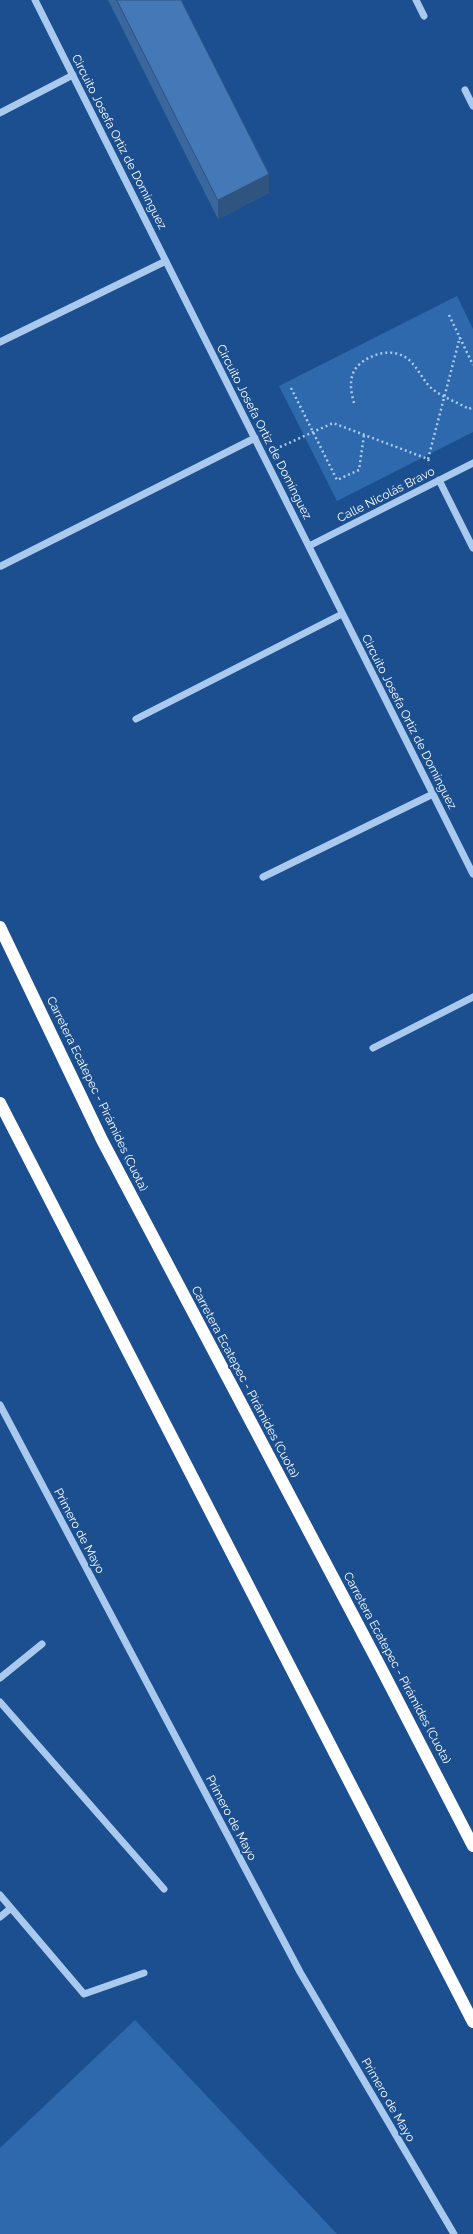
<!DOCTYPE html>
<html>
<head>
<meta charset="utf-8">
<style>
	body { margin:0 }
	canvas { display:block; background:#1b4f8f }
</style>
</head>
<body>
<canvas width="473" height="2234"></canvas>
<script>
const ctx = document.querySelector('canvas').getContext('2d');
ctx.lineJoin = 'round';
function fillPath(path, color) { ctx.fillStyle = color; ctx.fill(path, 'evenodd'); }
function strokePath(path, color, width, dash) { ctx.strokeStyle = color; ctx.lineWidth = width; ctx.lineCap = dash ? 'butt' : 'round'; ctx.setLineDash(dash || []); ctx.stroke(path); }
function drawText(font, color, halo, rows, align = 'center') {
  ctx.font = font + ' Raleway,sans-serif'; ctx.lineWidth = 4; ctx.setLineDash([]); ctx.textBaseline = 'middle'; ctx.strokeStyle = halo; ctx.fillStyle = color; for (const [text, x, y, turn = 0] of rows) {
    ctx.save(); ctx.translate(x, y); ctx.rotate((+turn || 0) * Math.PI / 180); ctx.textAlign = isNaN(turn) ? turn : align; if (halo) ctx.strokeText(text, 0, 0); ctx.fillText(text, 0, 0); ctx.restore();
  }
}
const green = new Path2D(`
	M457,296L473,329V432L337,501L279,386Z
	M135,2020L337,2234H0V2148Z`);
const path = new Path2D(`
	M449,315L473,365
	M291,388L337,480L359,470L364,435
	M354,403C350,389 348,373 361,363C376,351 399,347 413,364C419,371 423,379 429,386C439,396 457,402 469,409L473,407
	M280,447L333,423L428,459L430,464
	M428,459L460,337`);
const minor = new Path2D(`
	M35,0L473,874
	M416,0L424,16
	M465,90L473,106
	M0,113L73,75
	M0,342L166,261
	M439,480L473,548
	M309,546L473,463
	M1,566L255,438
	M136,719L342,614
	M263,877L433,794
	M373,1048L473,997
	M0,1405L300,1972L454,2234
	M0,1678L42,1644
	M0,1702L164,1889
	M0,1895L84,1994L144,1973
	M0,1917L11,1908`);
const highway = new Path2D(`
	M0,927L102,1140L381,1668L473,1846
	M0,1103L473,2022`);
const wall = new Path2D(`
	M108,0H181L269,193L218,219Z`);
const shadedWall = new Path2D(`
	M269,174V193L218,219V200Z`);
const building = new Path2D(`
	M117,0H181L269,174L218,200Z`);
const streetNames = [
	["Circuito Josefa Ortiz de Domínguez",119,142,63],
	["Circuito Josefa Ortiz de Domínguez",264,432,63],
	["Calle Nicolás Bravo",386,495,-27],
	["Circuito Josefa Ortiz de Domínguez",409,722,63],
	["Carretera Ecatepec - Pirámides (Cuota)",97,1094,64],
	["Carretera Ecatepec - Pirámides (Cuota)",245,1382,62],
	["Primero de Mayo",79,1531,62],
	["Carretera Ecatepec - Pirámides (Cuota)",397,1668,62],
	["Primero de Mayo",231,1818,62],
	["Primero de Mayo",388,2100,60]
];
fillPath(green, '#2e69ad');
strokePath(path, '#a9c9ee', 2.5, [2, 3]);
strokePath(minor, '#a9c9ee', 7);
strokePath(highway, '#fff', 12);
fillPath(wall, '#3a679d');
fillPath(shadedWall, '#305480');
fillPath(building, '#4478b7');
strokePath(building, '#305480', 1);
drawText('12px', '#fff', '#1b4f8f', streetNames);
</script>
</body>
</html>
